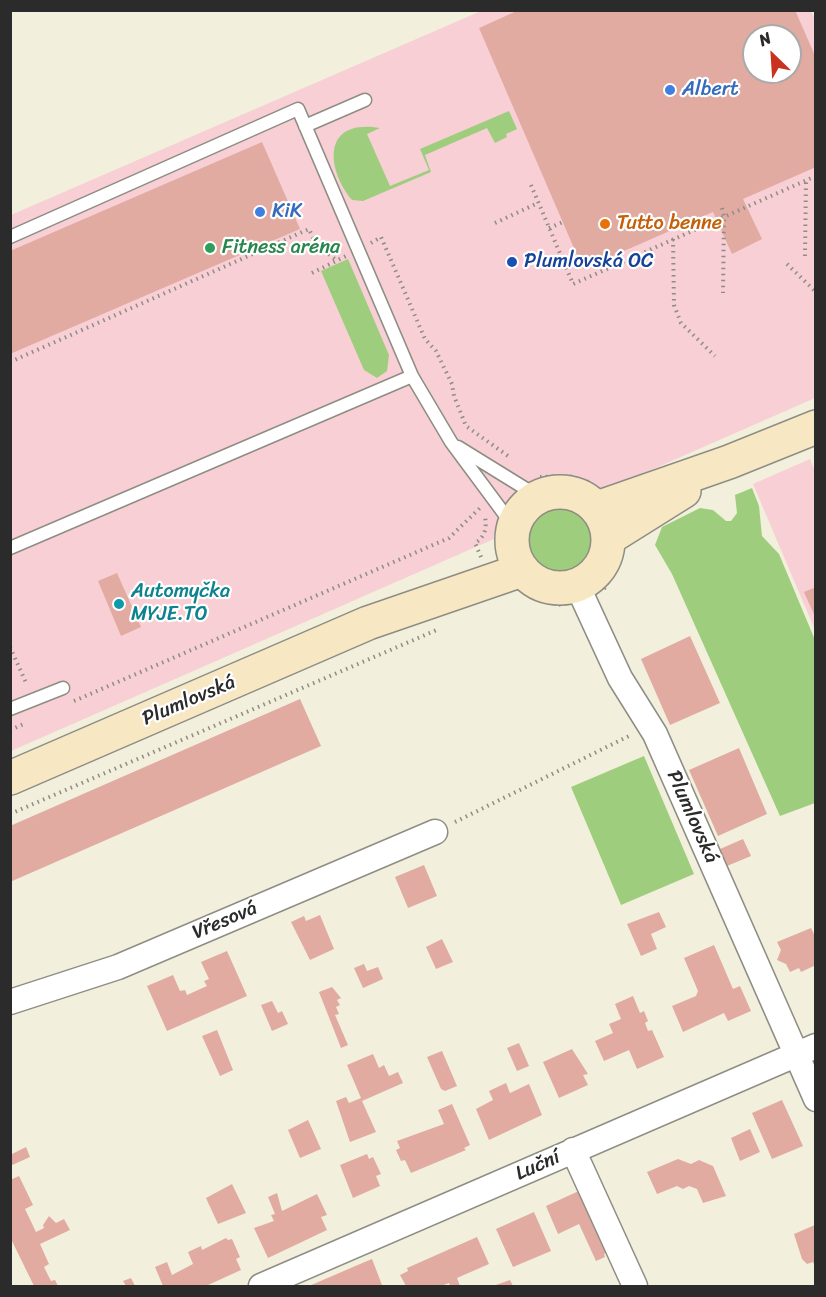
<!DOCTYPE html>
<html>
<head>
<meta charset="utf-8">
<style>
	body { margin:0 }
	#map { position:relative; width:826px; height:1297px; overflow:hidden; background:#f2efdc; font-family:Sriracha,sans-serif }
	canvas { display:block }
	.frame { position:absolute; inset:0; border:12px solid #2b2b2b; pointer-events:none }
	.north { position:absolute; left:742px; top:24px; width:60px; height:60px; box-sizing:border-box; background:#fff; border:2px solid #aaa; border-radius:50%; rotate:335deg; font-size:16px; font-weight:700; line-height:24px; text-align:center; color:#2b2b2b }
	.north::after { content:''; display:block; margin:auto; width:21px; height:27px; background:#c8321e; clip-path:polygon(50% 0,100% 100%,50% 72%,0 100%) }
</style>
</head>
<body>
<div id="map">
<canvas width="826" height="1297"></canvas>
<div class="frame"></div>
<div class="north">N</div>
</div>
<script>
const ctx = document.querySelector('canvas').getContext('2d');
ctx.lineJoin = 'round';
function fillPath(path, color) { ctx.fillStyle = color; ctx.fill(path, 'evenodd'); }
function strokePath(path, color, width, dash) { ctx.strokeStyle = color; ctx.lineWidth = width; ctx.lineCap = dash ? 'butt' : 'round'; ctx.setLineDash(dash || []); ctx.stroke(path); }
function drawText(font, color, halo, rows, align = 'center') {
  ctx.font = font + ' Sriracha,sans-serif'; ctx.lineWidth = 4.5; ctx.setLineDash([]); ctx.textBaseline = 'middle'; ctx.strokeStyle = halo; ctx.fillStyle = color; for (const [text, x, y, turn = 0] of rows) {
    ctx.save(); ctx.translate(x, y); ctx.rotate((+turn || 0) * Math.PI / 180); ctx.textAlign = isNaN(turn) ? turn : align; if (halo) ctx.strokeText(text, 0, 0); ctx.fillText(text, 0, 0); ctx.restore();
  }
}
const built = new Path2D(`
	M481,11H811L816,21L815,398L11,751V215ZM754,36H790V72H754Z
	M810,459L815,471V630L753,484Z`);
const green = new Path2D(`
	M509,111L517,129L506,134L507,137L495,143L487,128L425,155L431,172L363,201L352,200C325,167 323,118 380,128L367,134L390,186L429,170L420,149Z
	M348,259L389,355L387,371L377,378L364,370L321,271Z
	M752,488L759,506L762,536L779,554L815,640V803L780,816L672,574L655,545L662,527L700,508L713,510L726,521H731L737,513L735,495Z
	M526 538a34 34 0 1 1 68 0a34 34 0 1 1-68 0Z
	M644,756L694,874L621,905L571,787Z`);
const building = new Path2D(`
	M519,10H795L816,58V167L743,199L762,239L732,254L713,212L583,269L479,28ZM754,36H790V72H754Z
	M262,142L300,229L10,354V251Z
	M117,573L141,627L121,636L98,581Z
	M816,587V619L804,592Z
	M690,636L720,703L670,725L641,659Z
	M300,699L321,746L10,882V826Z
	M739,748L767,814L718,836L689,770Z
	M743,839L751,856L727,866L720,849Z
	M424,865L437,896L408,908L395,877Z
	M659,912L666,927L651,934L657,949L641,956L627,924Z
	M320,915L334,949L310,960L291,922L304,916L306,921Z
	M811,928L816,938V965L801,972L799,968L790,972L786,964L777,960L781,950L777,942Z
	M442,939L453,962L436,969L426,947Z
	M714,945L733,989L740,986L751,1011L728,1021L724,1013L683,1032L672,1006L696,996L698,991L684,958Z
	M227,951L247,996L167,1031L147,986L173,975L180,991L185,990L187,995L207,986L204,981L209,979L201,962Z
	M364,964L367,971L378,967L383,979L363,988L354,968Z
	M332,987L341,998L337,1000L340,1005L336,1007L339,1014L335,1015L348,1045L341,1048L319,992Z
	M633,996L640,1013L644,1011L648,1021L645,1023L648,1031L652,1030L664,1057L637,1069L629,1050L604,1061L595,1041L613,1033L609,1024L621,1019L615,1004Z
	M272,1001L278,1013L282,1011L288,1024L272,1031L261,1005Z
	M217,1030L233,1070L220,1076L202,1036Z
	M519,1043L529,1066L517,1071L507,1048Z
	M572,1049L588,1074L583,1075L588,1085L559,1098L543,1062Z
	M442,1051L457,1086L445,1091L441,1089L427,1057Z
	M373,1054L379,1068L384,1065L389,1076L398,1072L403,1083L362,1101L376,1132L350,1142L336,1101L346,1097L349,1103L361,1098L347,1065Z
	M506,1083L510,1093L529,1084L542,1115L489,1140L476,1109L493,1100L489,1091Z
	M782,1100L803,1146L772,1159L752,1113Z
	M452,1104L470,1145L464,1148L466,1150L411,1173L405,1160L401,1161L396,1150L400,1148L397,1141L444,1124L438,1110Z
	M308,1120L321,1149L300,1158L288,1130Z
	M750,1129L760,1152L740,1161L731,1138Z
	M26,1147L30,1157L10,1166V1155Z
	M367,1154L369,1159L373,1157L381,1174L376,1176L380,1186L353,1198L340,1165Z
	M678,1159L691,1164L699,1160L713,1166L726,1196L703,1203L697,1189L689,1186L683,1189L677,1186L657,1194L647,1172Z
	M19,1176L33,1205L25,1209L36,1232L44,1228L43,1225L49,1216L56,1223L64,1219L70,1230L40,1244L49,1264L44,1267L51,1281L55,1280L58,1286H34L10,1237V1180Z
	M232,1184L246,1213L218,1224L206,1198Z
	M581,1190L608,1252L604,1254L605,1257L596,1261L579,1224L558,1234L546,1206Z
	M277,1193L282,1211L317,1194L327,1215L321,1217L327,1230L268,1258L254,1228L274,1221L271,1215L275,1214L268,1197Z
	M534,1212L551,1251L513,1267L496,1229Z
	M815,1225V1267L813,1262L807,1264L802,1259L794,1234Z
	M477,1237L489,1264L457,1278L460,1286H450L449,1283L441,1286H406L400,1275L408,1271L407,1268Z
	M226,1238L228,1240L232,1239L240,1257L236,1259L241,1270L206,1286H163L155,1267L167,1262L172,1275L193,1264L188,1252L201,1246L202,1250Z
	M372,1259L382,1285L309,1286L353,1267Z
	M131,1278L135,1286H126L123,1281Z
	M510,1280L513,1286H493Z`);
const path = new Path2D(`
	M531,185L573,284L816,176
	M722,208L724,217L723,293
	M495,223L538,203
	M549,228L563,222
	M673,239L674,305L681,323L715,356
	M371,243L381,237L425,339L436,351L452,384L454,396L466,426L508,456
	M805,256L806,180
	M787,264L816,292
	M312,273L346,256
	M10,362L309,229L316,244L336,260
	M540,477L569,476L589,482
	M481,557L475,543C485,537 487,528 485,517
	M604,589L620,562
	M531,595L561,605
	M10,647L27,685
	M74,701L449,538L482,506
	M10,730L26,723
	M10,814L439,629
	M455,822L631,735`);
const service = new Path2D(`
	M305,126L365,100
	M10,237L298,109L412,376L451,442L514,527
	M458,447L539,497
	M10,548L412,376
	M10,709L63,688`);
const minor = new Path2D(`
	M577,585L620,678L655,734L816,1099
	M10,1002L118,967L435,832
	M573,1150L635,1286
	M261,1286L816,1046`);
const secondary = new Path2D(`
	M512 540a48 48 0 1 1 96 0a48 48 0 1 1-96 0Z
	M597,508L729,462L816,427
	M609,538L684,491
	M10,778L368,623L522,570`);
const markers = [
	[670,90,6,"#3f7fe0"],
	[260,212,6,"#3f7fe0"],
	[605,224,6,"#e8710a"],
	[210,248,6,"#2e9e5b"],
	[512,262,6,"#1a4fb4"],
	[119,604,6,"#0f9aa8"]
];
const shopNames = [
	["Albert",682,90],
	["KiK",272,212]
];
const foodNames = [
	["Tutto benne",617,224]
];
const leisureNames = [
	["Fitness aréna",222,248]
];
const transitNames = [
	["Plumlovská OC",524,262]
];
const cultureNames = [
	["Automyčka",131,592],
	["MYJE.TO",131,615]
];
const streetNames = [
	["Plumlovská",189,701,-23],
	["Plumlovská",692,817,66],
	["Vřesová",225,921,-23],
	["Luční",538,1166,-24]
];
fillPath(built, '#f7cfd4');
fillPath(green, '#9ece7d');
fillPath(building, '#e2aba2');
strokePath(service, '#8e8d84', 15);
strokePath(minor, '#8e8d84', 27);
strokePath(secondary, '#8e8d84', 36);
strokePath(path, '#8e8d84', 4, [1.5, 4.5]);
strokePath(service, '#fff', 12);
strokePath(minor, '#fff', 24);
strokePath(secondary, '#f7e8c3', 33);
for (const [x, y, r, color] of markers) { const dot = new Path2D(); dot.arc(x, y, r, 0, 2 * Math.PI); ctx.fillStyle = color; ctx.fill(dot); strokePath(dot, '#fff', 2); }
drawText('20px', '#366cbe', '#fff', shopNames, 'left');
drawText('20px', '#c56008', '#fff', foodNames, 'left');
drawText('20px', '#27864d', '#fff', leisureNames, 'left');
drawText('20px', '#164399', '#fff', transitNames, 'left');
drawText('20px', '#0d838f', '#fff', cultureNames, 'left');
drawText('20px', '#2b2b2b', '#fff', streetNames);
</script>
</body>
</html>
